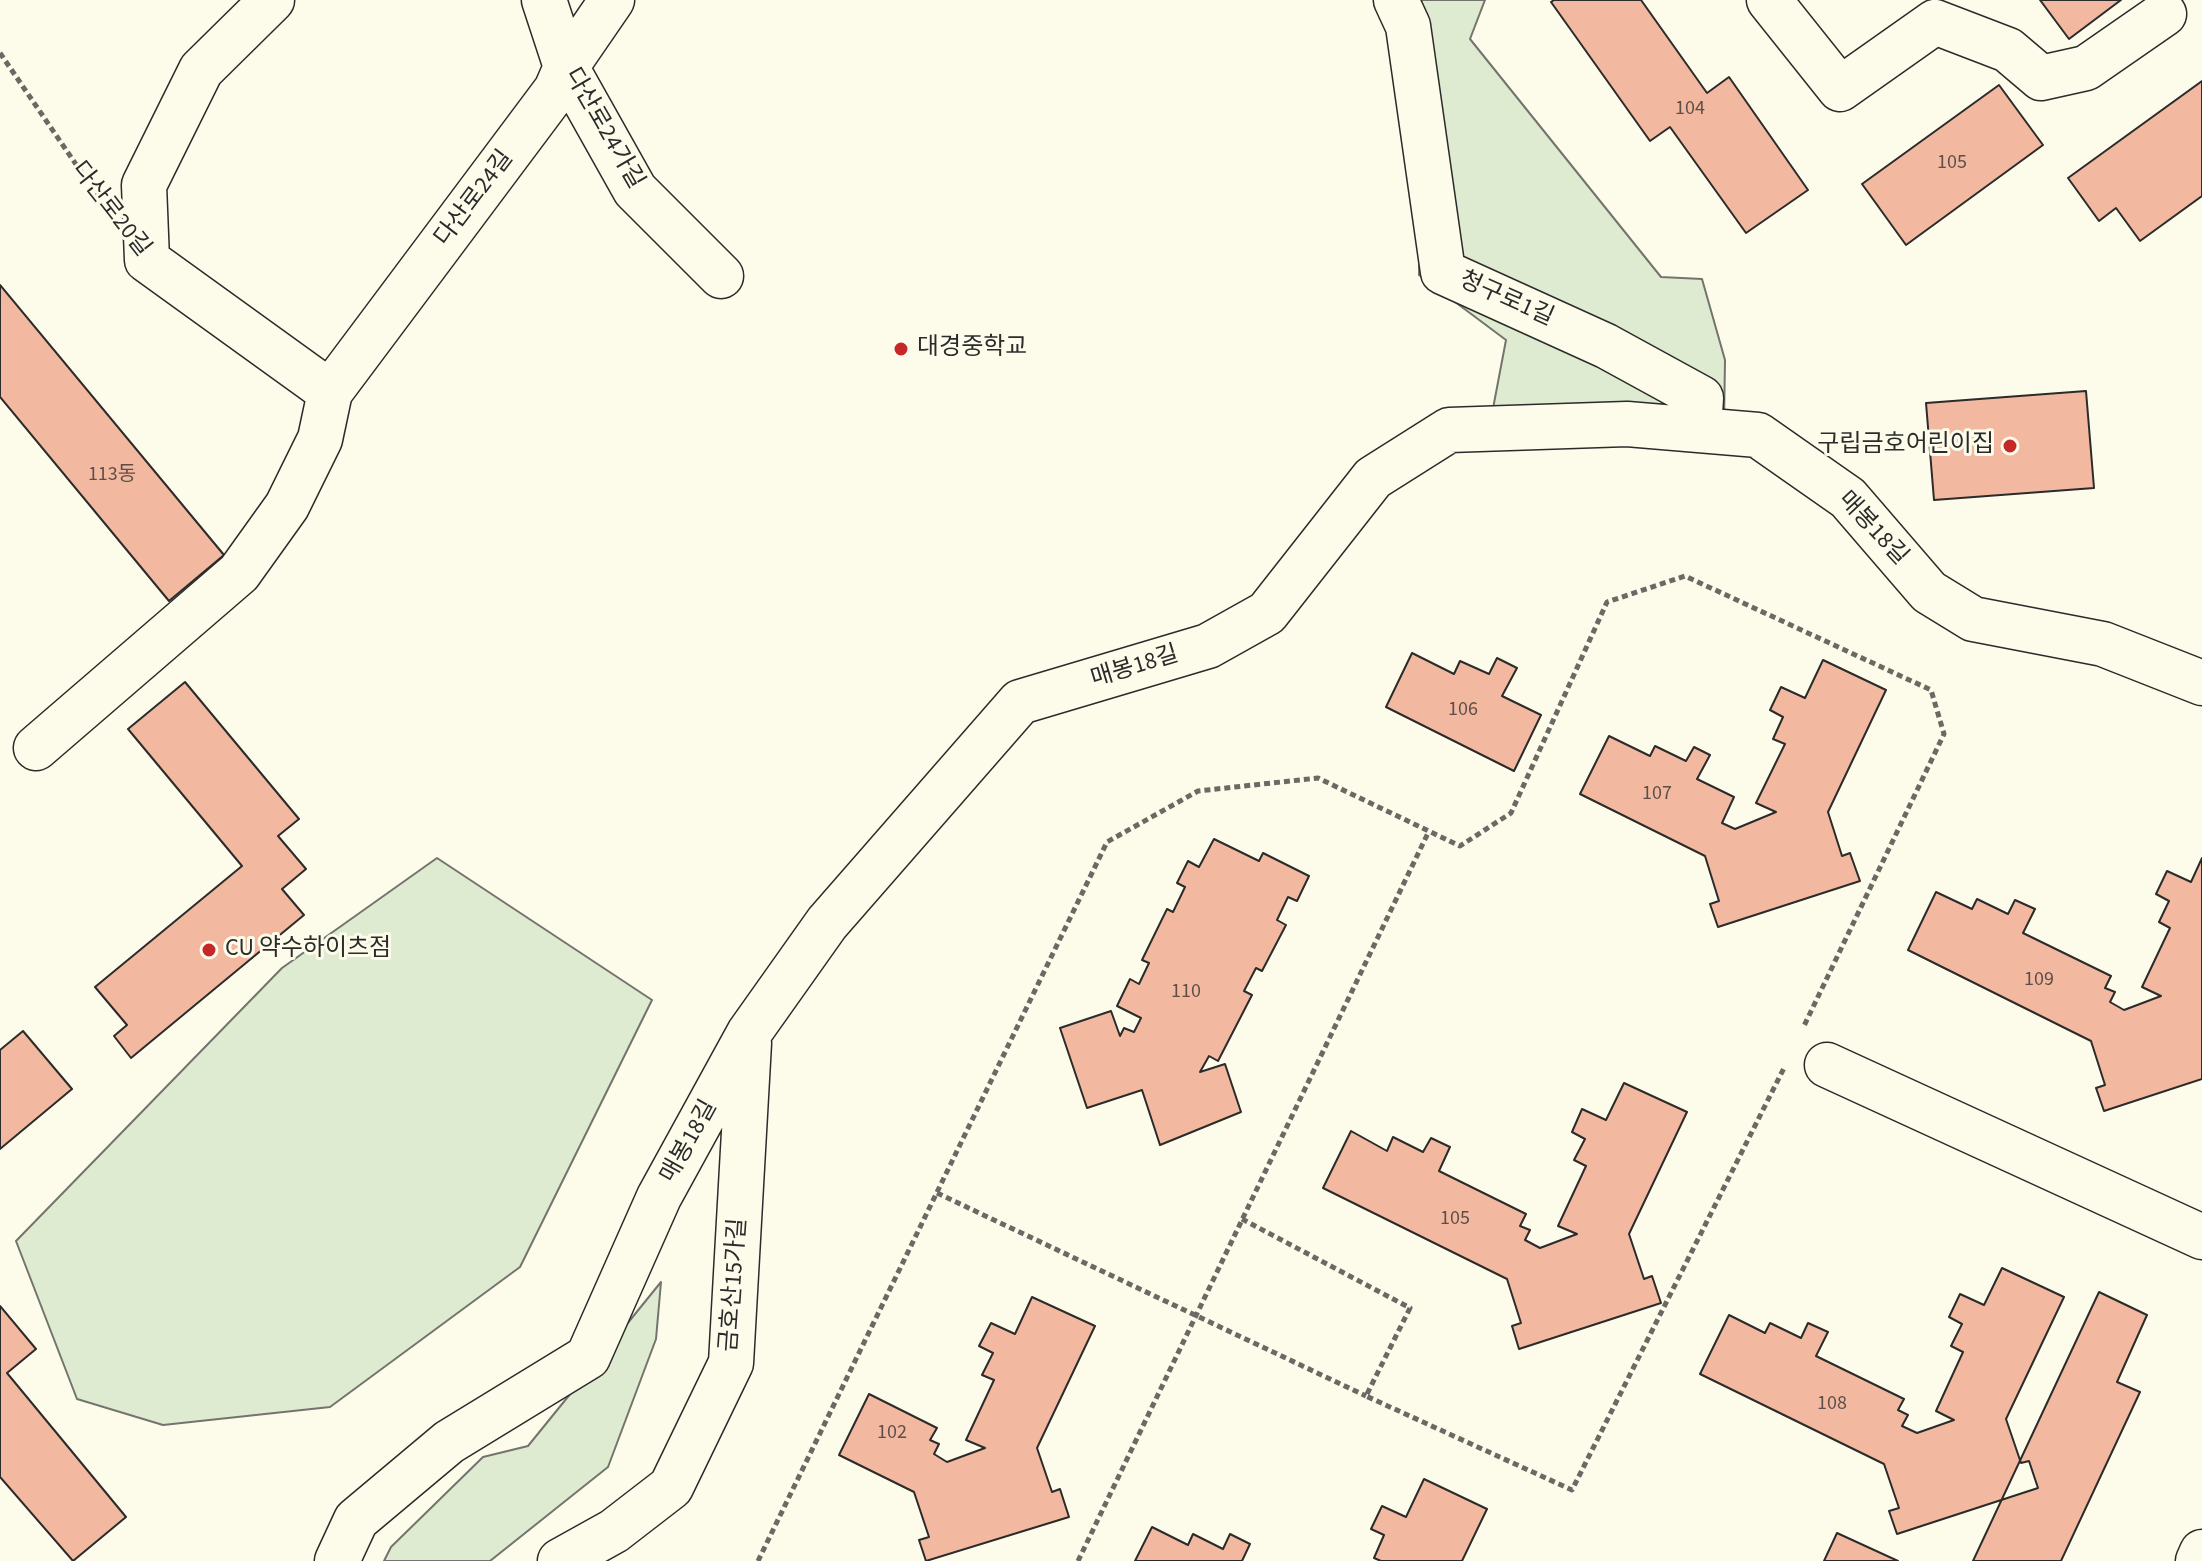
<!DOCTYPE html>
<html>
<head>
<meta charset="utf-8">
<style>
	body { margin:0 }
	canvas { display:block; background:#fdfbea }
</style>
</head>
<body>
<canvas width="2202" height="1561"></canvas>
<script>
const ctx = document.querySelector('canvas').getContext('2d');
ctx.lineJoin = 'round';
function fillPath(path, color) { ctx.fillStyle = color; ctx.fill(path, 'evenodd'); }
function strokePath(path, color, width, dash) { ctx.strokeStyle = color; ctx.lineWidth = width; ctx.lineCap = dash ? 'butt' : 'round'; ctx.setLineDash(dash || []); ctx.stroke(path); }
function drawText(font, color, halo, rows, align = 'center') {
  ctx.font = font + ' "Source Sans 3","Noto Sans KR",sans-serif'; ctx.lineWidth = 6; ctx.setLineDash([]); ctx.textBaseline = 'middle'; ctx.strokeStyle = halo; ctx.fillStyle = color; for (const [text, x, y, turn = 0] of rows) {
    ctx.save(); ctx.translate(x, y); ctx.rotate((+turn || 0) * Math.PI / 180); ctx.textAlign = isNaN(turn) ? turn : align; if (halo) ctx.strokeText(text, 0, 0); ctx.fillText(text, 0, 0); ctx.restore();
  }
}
const green = new Path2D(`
	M1410,0H1485L1470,39L1661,277L1702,279L1725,360L1724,423L1491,419L1506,340L1419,275L1422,23Z
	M437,858L652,1000L520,1267L330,1407L163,1425L77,1399L16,1241L282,968Z
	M661,1282L656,1339L608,1467L490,1561H384L391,1547L483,1457L528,1446Z`);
const building = new Path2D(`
	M1554,0H1641L1707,93L1729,77L1808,190L1746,233L1670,127L1650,141L1551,2Z
	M2040,0H2121L2069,39Z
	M2202,81V196L2140,241L2116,208L2099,221L2068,178Z
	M1999,85L2043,145L1906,245L1862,184Z
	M0,285L224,555L169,601L0,397Z
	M2086,391L2094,488L1934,500L1926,403Z
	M1412,653L1454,674L1460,661L1489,674L1497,658L1517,668L1502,696L1541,715L1514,771L1386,707Z
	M1823,660L1886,690L1828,812L1842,856L1850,853L1860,881L1718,927L1710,904L1719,901L1705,856L1580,794L1609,736L1650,756L1655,746L1686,761L1694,747L1710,755L1697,779L1734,797L1722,823L1735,829L1776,812L1756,803L1785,744L1773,739L1783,717L1770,710L1781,687L1805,698Z
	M185,682L299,819L278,836L306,869L282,889L304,915L131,1058L114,1036L127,1025L95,987L242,866L128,729Z
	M1214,839L1259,861L1263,853L1309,876L1297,901L1288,897L1277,920L1286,925L1262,971L1256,968L1244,991L1252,995L1218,1061L1209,1056L1200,1072L1225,1064L1241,1112L1160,1145L1142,1090L1087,1108L1060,1028L1111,1011L1120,1036L1124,1028L1134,1032L1141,1018L1117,1006L1130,979L1139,984L1149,963L1142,960L1167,909L1173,912L1185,887L1177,883L1188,861L1199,867Z
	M2202,858V1079L2104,1111L2096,1088L2105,1085L2091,1041L1908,950L1936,892L1972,909L1977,899L2008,914L2015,900L2035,909L2023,933L2111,976L2105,988L2115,992L2110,1002L2124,1010L2161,996L2142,987L2170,928L2159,922L2169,901L2156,894L2167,871L2191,882Z
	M23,1031L72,1089L0,1149V1050Z
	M1624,1083L1687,1112L1629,1234L1644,1279L1652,1276L1661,1303L1519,1349L1512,1326L1521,1323L1507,1279L1323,1188L1351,1131L1387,1151L1393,1137L1423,1152L1431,1138L1450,1147L1439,1171L1526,1214L1520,1226L1530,1230L1525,1240L1540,1248L1577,1234L1558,1226L1586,1166L1574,1160L1585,1139L1572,1132L1582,1109L1606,1120Z
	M2002,1268L2064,1297L2006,1419L2021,1463L2029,1461L2038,1488L1897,1534L1889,1511L1899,1508L1884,1464L1700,1374L1729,1315L1765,1333L1770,1323L1801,1338L1808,1323L1828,1332L1816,1356L1904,1399L1898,1410L1908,1415L1902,1426L1917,1433L1954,1420L1936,1411L1963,1352L1951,1346L1962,1324L1949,1317L1960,1294L1984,1305Z
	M2099,1292L2147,1315L2117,1382L2140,1392L2061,1561H1973Z
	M1032,1297L1095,1326L1037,1448L1052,1492L1060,1489L1069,1517L926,1561L919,1540L929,1537L914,1492L839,1455L869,1394L937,1428L930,1440L939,1444L934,1454L947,1462L985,1448L966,1440L994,1380L982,1375L993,1353L979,1346L991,1323L1015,1334Z
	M0,1306L36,1349L7,1373L126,1517L73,1561L0,1477Z
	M1424,1479L1487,1509L1462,1561H1381L1374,1558L1384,1535L1371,1529L1382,1506L1406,1517Z
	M1152,1527L1188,1545L1193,1534L1223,1549L1230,1534L1250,1544L1242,1561H1135Z
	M1837,1533L1898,1561H1824Z`);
const path = new Path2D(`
	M0,53L101,201
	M937,1193L1366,1396
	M1242,1219L1410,1308L1366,1396L1572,1490L1784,1068
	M758,1561L1107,842L1198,791L1318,778L1460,846L1511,813L1607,602L1685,576L1931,690L1944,734L1803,1028
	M1078,1561L1429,831`);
const minor = new Path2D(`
	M272,0L201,70L144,185L147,260L330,392
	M544,0L566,67L635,190L721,276
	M1396,0L1408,26L1443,272L1606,346L1701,398L1699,430
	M1769,0L1840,89L1935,22L2008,50L2041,78L2086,68L2164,14
	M36,748L239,573L287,506L320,439L330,392L556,90L566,67L612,0
	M1827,1065L2202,1237
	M337,1561L356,1520L449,1442L588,1357L659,1197L749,1033L827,923L1020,702L1208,646L1267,613L1373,478L1449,430L1627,424L1758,435L1848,498L1929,592L1973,619L2103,644L2202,683
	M560,1561L614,1531L671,1487L731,1363L749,1043`);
const major = new Path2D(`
	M2198,1561L2202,1552`);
const markers = [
	[901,349,8,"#c62828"],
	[2010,446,8,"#c62828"],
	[209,950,8,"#c62828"]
];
const numberNames = [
	["104",1690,110],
	["105",1952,164],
	["113동",112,476],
	["106",1463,711],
	["107",1657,795],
	["109",2039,981],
	["110",1186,993],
	["105",1455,1220],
	["108",1832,1405],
	["102",892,1434]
];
const streetNames = [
	["다산로24가길",603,129,60],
	["다산로24길",475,199,-53],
	["다산로20길",110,210,52],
	["청구로1길",1506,300,24],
	["매봉18길",1872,529,47],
	["매봉18길",1135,668,-17],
	["매봉18길",690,1142,-61],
	["금호산15가길",735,1285,-86]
];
const poiNames = [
	["대경중학교",917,349],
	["구립금호어린이집",1994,446,"right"],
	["CU 약수하이츠점",225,950]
];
fillPath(green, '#deebd1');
strokePath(green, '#74746e', 2);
fillPath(building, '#f2b8a0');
strokePath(building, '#2b2b2b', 2);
strokePath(minor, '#2b2b2b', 47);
strokePath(major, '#2b2b2b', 47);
strokePath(path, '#6a6964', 5, [6, 4]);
strokePath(minor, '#fdfbea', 44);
strokePath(major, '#fdfbea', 44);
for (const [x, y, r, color] of markers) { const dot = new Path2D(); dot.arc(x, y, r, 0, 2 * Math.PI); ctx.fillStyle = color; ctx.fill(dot); strokePath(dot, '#fdfbea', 3); }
drawText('20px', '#5d4e48', null, numberNames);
drawText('24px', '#2b2b2b', '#fdfbea', streetNames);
drawText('24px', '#2b2b2b', '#fdfbea', poiNames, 'left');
</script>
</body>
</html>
